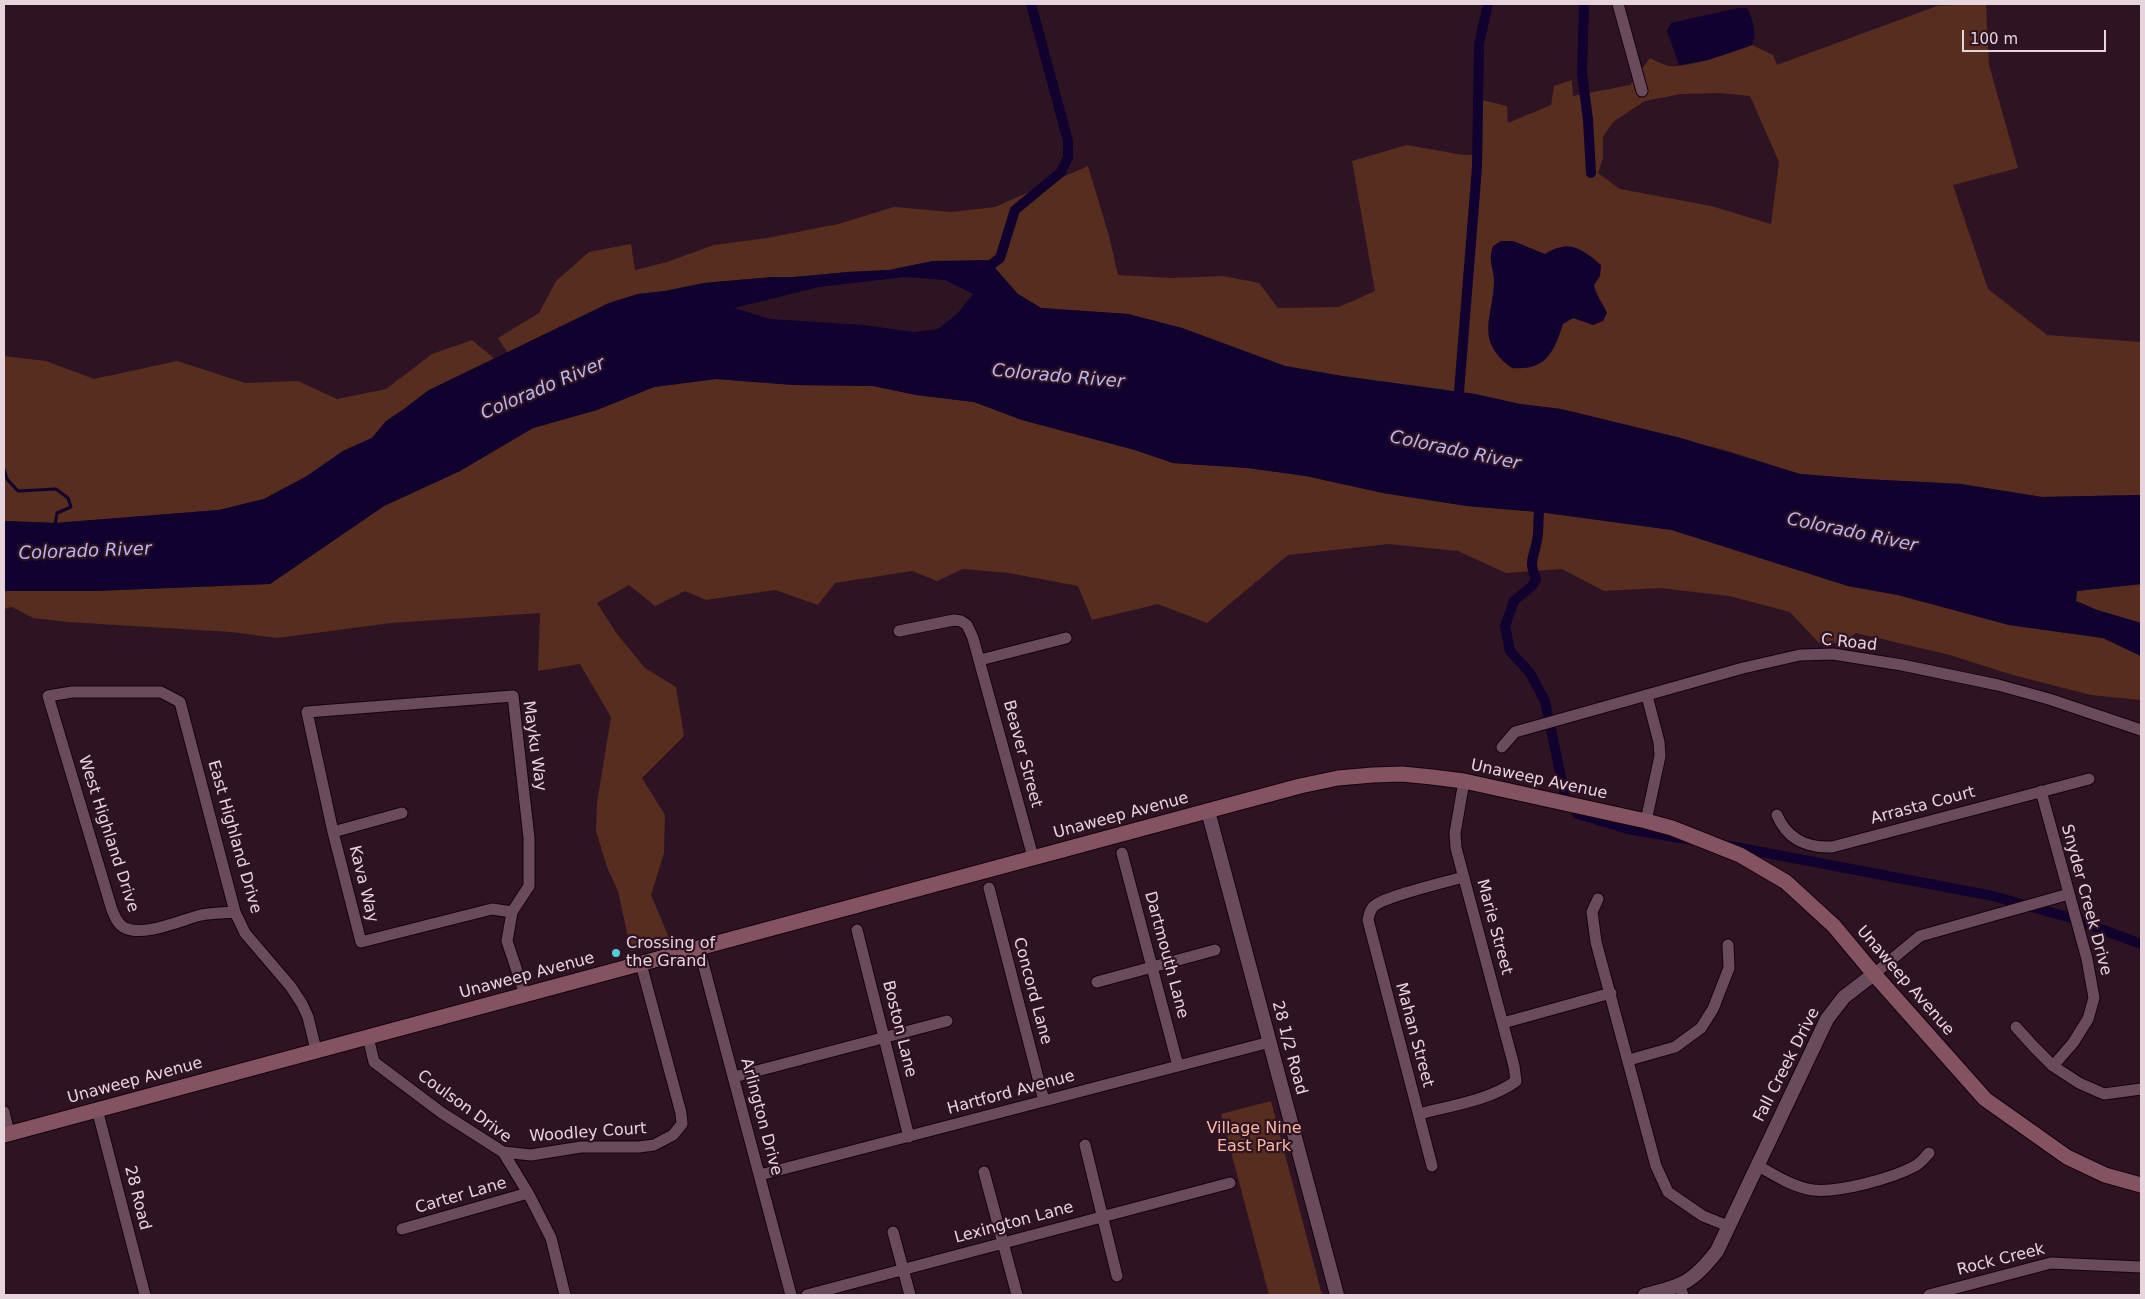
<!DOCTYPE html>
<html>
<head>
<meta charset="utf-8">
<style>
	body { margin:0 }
	#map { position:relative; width:2145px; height:1299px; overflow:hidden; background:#2e1423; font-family:"DejaVu Sans",sans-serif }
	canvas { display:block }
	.frame { position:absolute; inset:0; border:5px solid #e7d5de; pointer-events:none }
	.scale { position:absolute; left:1962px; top:30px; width:144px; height:22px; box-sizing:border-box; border:2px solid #e7d5de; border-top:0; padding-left:6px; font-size:15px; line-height:18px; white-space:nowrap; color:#e7d5de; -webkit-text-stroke:4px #2e1423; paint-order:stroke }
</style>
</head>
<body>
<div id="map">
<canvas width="2145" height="1299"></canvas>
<div class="frame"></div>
<div class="scale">100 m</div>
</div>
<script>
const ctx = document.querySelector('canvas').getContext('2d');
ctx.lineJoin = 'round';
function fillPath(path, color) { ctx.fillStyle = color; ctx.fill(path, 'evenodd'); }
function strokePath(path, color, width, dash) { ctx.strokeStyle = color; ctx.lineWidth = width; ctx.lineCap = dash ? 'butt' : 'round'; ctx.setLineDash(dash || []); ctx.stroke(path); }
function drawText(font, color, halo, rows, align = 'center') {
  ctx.font = font + ' "DejaVu Sans",sans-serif'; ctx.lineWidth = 4.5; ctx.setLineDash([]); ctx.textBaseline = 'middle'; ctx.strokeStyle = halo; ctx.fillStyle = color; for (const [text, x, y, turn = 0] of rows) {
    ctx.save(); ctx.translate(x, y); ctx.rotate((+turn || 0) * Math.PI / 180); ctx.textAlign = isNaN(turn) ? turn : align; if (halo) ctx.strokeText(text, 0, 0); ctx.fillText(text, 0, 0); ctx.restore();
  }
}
const green = new Path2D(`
	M1973,4H1986L1989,65L2018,168L1953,185L1988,289L2047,335L2141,342V495L2042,497L1961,484L1863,479L1800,474L1728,451L1561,409L1520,404L1475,394L1342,376L1285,366L1182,328L1128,314L1041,308L1018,294L933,261L889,270L848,272L794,277H773L704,283L665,291L638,294L609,303L508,353L498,338L539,313L556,281L589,252L631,244L635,270L667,262L714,245L767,238L838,224L894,207L951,212L995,207L1088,166L1109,236L1118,275L1171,278L1223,276L1259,283L1278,308L1339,307L1375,291L1352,161L1407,145L1463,155H1473L1483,100L1507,106L1508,123L1551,105L1554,86L1572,80L1573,96L1630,85L1650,58C1656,61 1662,64 1668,66C1684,69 1736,52 1752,45L1773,55L1777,65L1937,6ZM1720,93L1750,96L1779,162L1771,224L1711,206L1620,189L1598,173L1603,158V137L1613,122L1645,101L1681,94Z
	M472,340L495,359L429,390L404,409L386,421L372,438L343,451L307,476L264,499L219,510L55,523L4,521V356L46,361L94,379L177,361L245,383L298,381L337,399L386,389L432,354Z
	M716,379L794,385L873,386L916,395L974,402L1022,420L1135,450L1173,463L1248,468L1306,476L1383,493L1467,506L1539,512L1672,530L1848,586L1898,595L2009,625L2103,638L2141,656V700L2091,695L2013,675L1950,655L1856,633L1842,643H1819L1790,612L1729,596L1660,588L1604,591L1562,569L1506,573L1458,551L1389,544L1288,555L1207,623L1158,604L1092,620L1078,586L1009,573L963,569L937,581L912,571L835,583L818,605L775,590L706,600L685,591L655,606L629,585L597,603L617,634L645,668L676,687L684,736L642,778L665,815L664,853L651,895L670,940L631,951L618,891L607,867L596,831L597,803L611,717L580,664L538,671L540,613L391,623L277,638L231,632L68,622L33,618L12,607L4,609V591H94L270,584L384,506L460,471L533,428L597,410L654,387Z
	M2141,584V623L2097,610L2076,601L2077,591Z
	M1271,1101L1322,1295H1269L1221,1114Z`);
const water = new Path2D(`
	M1738,8H1747C1753,20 1757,33 1752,45L1708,60L1679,65L1667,31L1671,23Z
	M1501,241H1513L1545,254C1568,239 1582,248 1601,265L1600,276L1594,285C1596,296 1603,303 1607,313L1603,321L1593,325L1573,318L1563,324C1554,352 1546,371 1512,368C1473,340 1494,316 1494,280C1493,265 1488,261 1493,246Z
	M988,260L1018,294L1041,308L1128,314L1182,328L1285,366L1342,376L1475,394L1520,404L1561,409L1681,438L1800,474L1863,479L1961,484L2042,497L2141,495V584L2077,591L2076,601L2097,610L2141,623V656L2103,638L2009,625L1898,595L1848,586L1672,530L1539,512L1467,506L1383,493L1306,476L1248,468L1173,463L1135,450L1022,420L974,402L916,395L873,386L794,385L716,379L654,387L597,410L533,428L460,471L384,506L270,584L94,591H4V521L55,523L219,510L264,499L307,476L343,451L372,438L386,421L404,409L429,390L609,303L638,294L665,291L704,283L773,277H794L848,272L889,270L933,261ZM905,277L945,280L973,294L958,313L938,329L914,332L863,325L770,319L734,308L819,287Z`);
const stream = new Path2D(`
	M4,469L7,479L18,491L56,489L68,498L71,507L57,513L55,525`);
const canal = new Path2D(`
	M1584,4L1582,73L1588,120L1591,173
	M992,264L1000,258L1015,210L1061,172L1068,157V141L1031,4
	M1459,392L1477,167L1479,44L1488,4
	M1539,512C1538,521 1539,531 1537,540C1534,559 1528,560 1536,579L1532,586L1514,601L1505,626L1510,651L1530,673L1545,701L1566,801L1578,814L1628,829L1686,839
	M1730,846L1993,896L2071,918L2141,944`);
const minor = new Path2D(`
	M1618,4L1642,91
	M899,631L954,620L961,621L967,625L973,638L1033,857
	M980,660L1066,638
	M1502,747L1515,732L1743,668L1800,655L1833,654L1902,665L1998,685L2049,699L2141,730
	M2041,791L2087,959L2094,998L2088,1019L2073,1043L2053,1066
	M1777,815C1787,839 1807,848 1832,847L2089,779
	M1646,821L1660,756L1659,742L1647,696
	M333,832L402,813
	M1122,853L1178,1066
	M989,888L1044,1101
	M1598,899L1592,912L1596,942L1656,1166L1668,1192L1703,1216L1728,1226
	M235,912C224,913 212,913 201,915C181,920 144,937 125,928C118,925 115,917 112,910L48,696L72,692H161L180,702L235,912L245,933L291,987L302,1004L308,1017L316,1050
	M512,912L492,909L361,942L333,832L307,712L513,696L529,838V886L512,912L507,941L525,995
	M857,930L909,1137
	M699,948L791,1295
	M1874,974L1920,936L2069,894
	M1097,982L1215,950
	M1503,1023L1611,993
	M2016,1027L2034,1047L2053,1066L2079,1083L2104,1094L2141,1089
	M368,1037L374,1062L442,1113L503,1152L528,1193L551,1238L565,1295
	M1629,1060L1675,1047L1701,1028L1713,1009L1729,968L1728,945
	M734,1077L947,1021
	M97,1109L145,1295
	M4,1112L9,1133
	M1419,1114C1449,1106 1491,1100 1516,1081L1514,1066L1456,848L1455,833L1464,781
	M1085,1145L1117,1276
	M503,1152L531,1155L581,1147H639L654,1145L673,1135L682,1124L681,1113L641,964
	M1757,1165C1774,1175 1793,1187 1813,1190C1839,1193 1893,1178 1915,1166C1921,1163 1925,1157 1929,1153
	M1432,1166L1368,920C1369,915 1370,909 1374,906C1386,896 1446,882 1464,877
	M984,1172L1017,1295
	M760,1175L1270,1042
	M402,1229L528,1193
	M893,1232L910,1295
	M1679,1285L1683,1295
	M807,1295L1230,1183
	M1929,1295L2051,1263L2141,1267`);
const tertiary = new Path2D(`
	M1208,811L1337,1295
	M1645,1295C1683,1286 1693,1282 1717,1251L1827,1019L1844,997L1874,974`);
const secondary = new Path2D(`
	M4,1135L1300,786L1338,778L1373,775L1402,774L1432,777L1464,781L1646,821L1672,828L1740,855L1786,882L1834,926L1874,974L1985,1099L2067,1157L2105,1175L2141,1185`);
const markers = [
	[616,953,5,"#53cbdb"]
];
const streetNames = [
	["C Road",1849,643,6],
	["Mayku Way",534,746,82],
	["Beaver Street",1022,754,75],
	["Unaweep Avenue",1539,780,12],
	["Arrasta Court",1923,806,-15],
	["Unaweep Avenue",1121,816,-15],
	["West Highland Drive",108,834,72],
	["East Highland Drive",234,837,74],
	["Kava Way",363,884,76],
	["Snyder Creek Drive",2086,900,75],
	["Marie Street",1494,927,75],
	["Dartmouth Lane",1166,955,75],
	["Unaweep Avenue",527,976,-15],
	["Unaweep Avenue",1905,981,49],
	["Concord Lane",1032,991,75],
	["Boston Lane",899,1029,76],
	["Mahan Street",1414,1035,75],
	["28 1/2 Road",1289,1048,75],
	["Fall Creek Drive",1787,1065,-63],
	["Unaweep Avenue",135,1081,-15],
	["Hartford Avenue",1011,1093,-15],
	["Coulson Drive",464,1107,36],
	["Arlington Drive",761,1117,75],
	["Woodley Court",588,1133,-4],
	["Carter Lane",461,1196,-16],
	["28 Road",137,1198,76],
	["Lexington Lane",1014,1223,-15],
	["Rock Creek",2001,1260,-14]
];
const poiNames = [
	["Crossing of",626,944],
	["the Grand",626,962]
];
const parkNames = [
	["Village Nine",1254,1129],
	["East Park",1254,1147]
];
const waterNames = [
	["Colorado River",1058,377,5],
	["Colorado River",543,389,-23],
	["Colorado River",1455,451,12],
	["Colorado River",1852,533,12],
	["Colorado River",85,552,-2]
];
fillPath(green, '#562d1e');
fillPath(water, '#10012e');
strokePath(stream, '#10012e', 3);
strokePath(canal, '#10012e', 10);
strokePath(minor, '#15020c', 13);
strokePath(tertiary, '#15020c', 16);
strokePath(secondary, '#15020c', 17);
strokePath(minor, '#694b5b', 11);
strokePath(tertiary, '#694b5b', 14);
strokePath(secondary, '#845261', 15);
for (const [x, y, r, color] of markers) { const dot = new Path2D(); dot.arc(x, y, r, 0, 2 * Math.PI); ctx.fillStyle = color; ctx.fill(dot); strokePath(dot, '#2e1423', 2); }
drawText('16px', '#e7d5de', '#2e1423', streetNames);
drawText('16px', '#e7d5de', '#2e1423', poiNames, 'left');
drawText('16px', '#fab8a1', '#2e1423', parkNames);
drawText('italic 18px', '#bdb5f0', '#2e1423', waterNames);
</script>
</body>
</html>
